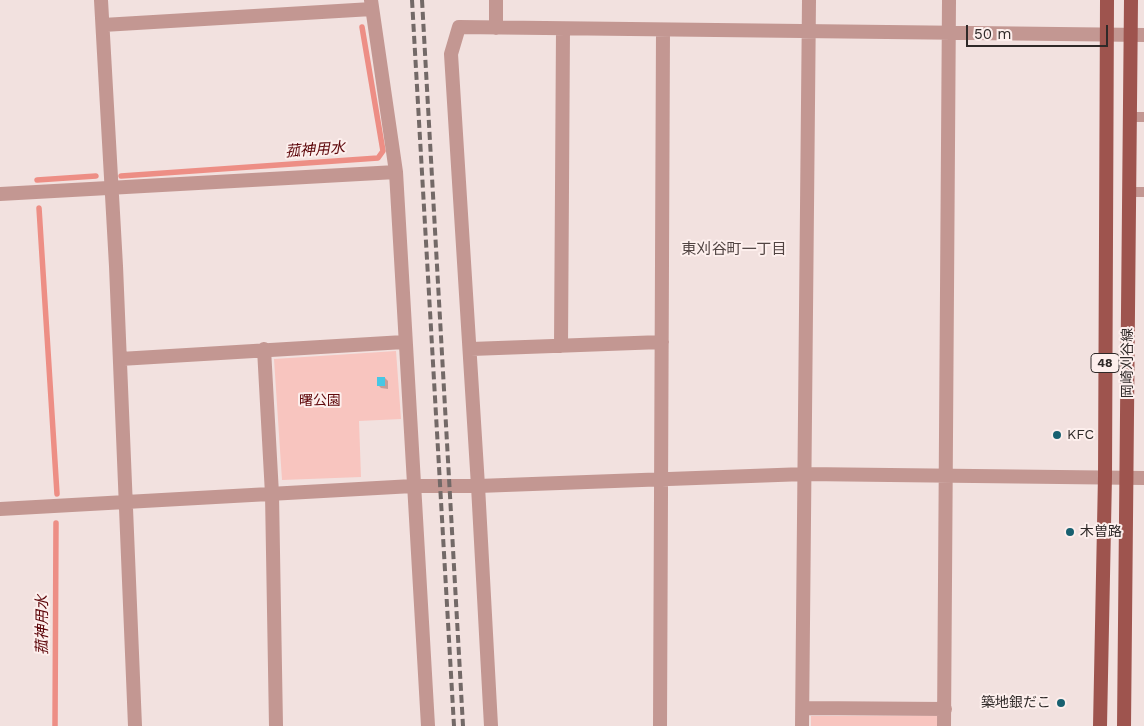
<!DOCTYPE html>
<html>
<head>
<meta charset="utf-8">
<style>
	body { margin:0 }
	#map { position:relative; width:1144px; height:726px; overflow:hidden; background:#f2e1df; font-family:"Work Sans",sans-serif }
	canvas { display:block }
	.scale { position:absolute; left:966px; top:25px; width:142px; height:22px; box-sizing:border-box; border:2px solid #2f2928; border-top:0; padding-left:6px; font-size:15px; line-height:18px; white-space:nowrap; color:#2f2928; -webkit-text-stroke:4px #fdefed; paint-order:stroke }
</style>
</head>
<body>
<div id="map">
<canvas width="1144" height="726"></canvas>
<div class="scale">50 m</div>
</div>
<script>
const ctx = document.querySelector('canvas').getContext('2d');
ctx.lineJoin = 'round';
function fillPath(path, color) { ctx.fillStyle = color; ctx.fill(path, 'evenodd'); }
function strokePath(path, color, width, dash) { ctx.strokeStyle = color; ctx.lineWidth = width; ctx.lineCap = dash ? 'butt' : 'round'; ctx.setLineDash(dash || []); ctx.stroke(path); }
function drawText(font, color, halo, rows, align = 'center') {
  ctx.font = font + ' "Work Sans","Noto Sans JP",sans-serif'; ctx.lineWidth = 4; ctx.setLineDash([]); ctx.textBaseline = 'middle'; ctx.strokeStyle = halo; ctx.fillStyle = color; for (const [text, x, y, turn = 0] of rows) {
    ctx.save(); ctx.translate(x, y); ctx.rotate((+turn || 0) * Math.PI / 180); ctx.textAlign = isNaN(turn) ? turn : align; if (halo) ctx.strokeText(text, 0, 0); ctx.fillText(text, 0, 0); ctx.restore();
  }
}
const green = new Path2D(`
	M396,351L401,419L359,421L361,477L282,480L274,359Z
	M811,716H937V726H811Z`);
const shadow = new Path2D(`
	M385,378L388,381V389L381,388L378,385Z`);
const stream = new Path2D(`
	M121,176L378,158L383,151L362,27
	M37,180L96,176
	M39,208L57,494
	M55,726L56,523`);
const building = new Path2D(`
	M377,377H385V386H377Z`);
const service = new Path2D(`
	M1129,117H1144
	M1128,192H1144`);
const minor = new Path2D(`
	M101,0L116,266L135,726
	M371,0L396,172L428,726
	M496,0V28
	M103,25L372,9
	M1144,35L459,27L451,54L478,486L805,474L1144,478
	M0,194L396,172
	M561,346L563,29
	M264,349L272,494L276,726
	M471,349L662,342
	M120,359L404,342
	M0,509L413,486H478L491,726
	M803,708L945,709
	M660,726L663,30
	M802,726L809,0
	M944,726L949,0`);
const primary = new Path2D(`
	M1100,726L1105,476L1107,0
	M1124,726L1131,0`);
const rail = new Path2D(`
	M412,0L454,726
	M422,0L463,726`);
const markers = [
	[1057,435,5,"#186070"],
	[1070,532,5,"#186070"],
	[1061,703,5,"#186070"]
];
const shields = [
	[1105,363,28]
];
const shieldNames = [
	["48",1105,363]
];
const streetNames = [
	["岡崎刈谷線",1128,363,-90]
];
const parkNames = [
	["曙公園",320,401]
];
const poiNames = [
	["KFC",1067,435],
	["木曽路",1080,532],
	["築地銀だこ",1051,703,"right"]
];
const waterNames = [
	["菰神用水",315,150,-4],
	["菰神用水",43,625,-90]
];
const neighbourhoodNames = [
	["東刈谷町一丁目",734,250]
];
fillPath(green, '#f8c5bf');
fillPath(shadow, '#0003');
strokePath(stream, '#ed8e85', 5.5);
fillPath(building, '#47c7e4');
strokePath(service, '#c39792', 10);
strokePath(minor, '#c39792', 14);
strokePath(primary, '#9e544e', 14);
strokePath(rail, '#736967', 4, [8, 4]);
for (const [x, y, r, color] of markers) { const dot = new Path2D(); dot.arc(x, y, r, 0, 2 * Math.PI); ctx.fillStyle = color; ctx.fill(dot); strokePath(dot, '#fdefed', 2); }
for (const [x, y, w] of shields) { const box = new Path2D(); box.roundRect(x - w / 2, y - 9.5, w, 19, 4); ctx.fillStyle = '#fdefed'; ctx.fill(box); strokePath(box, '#2f2928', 1); }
drawText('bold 12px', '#2f2928', null, shieldNames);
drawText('14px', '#2f2928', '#fdefed', streetNames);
drawText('14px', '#610b0e', '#fdefed', parkNames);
drawText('14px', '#2f2928', '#fdefed', poiNames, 'left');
drawText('italic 15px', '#5d060a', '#fdefed', waterNames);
drawText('15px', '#514442', '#fdefed', neighbourhoodNames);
</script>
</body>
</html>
